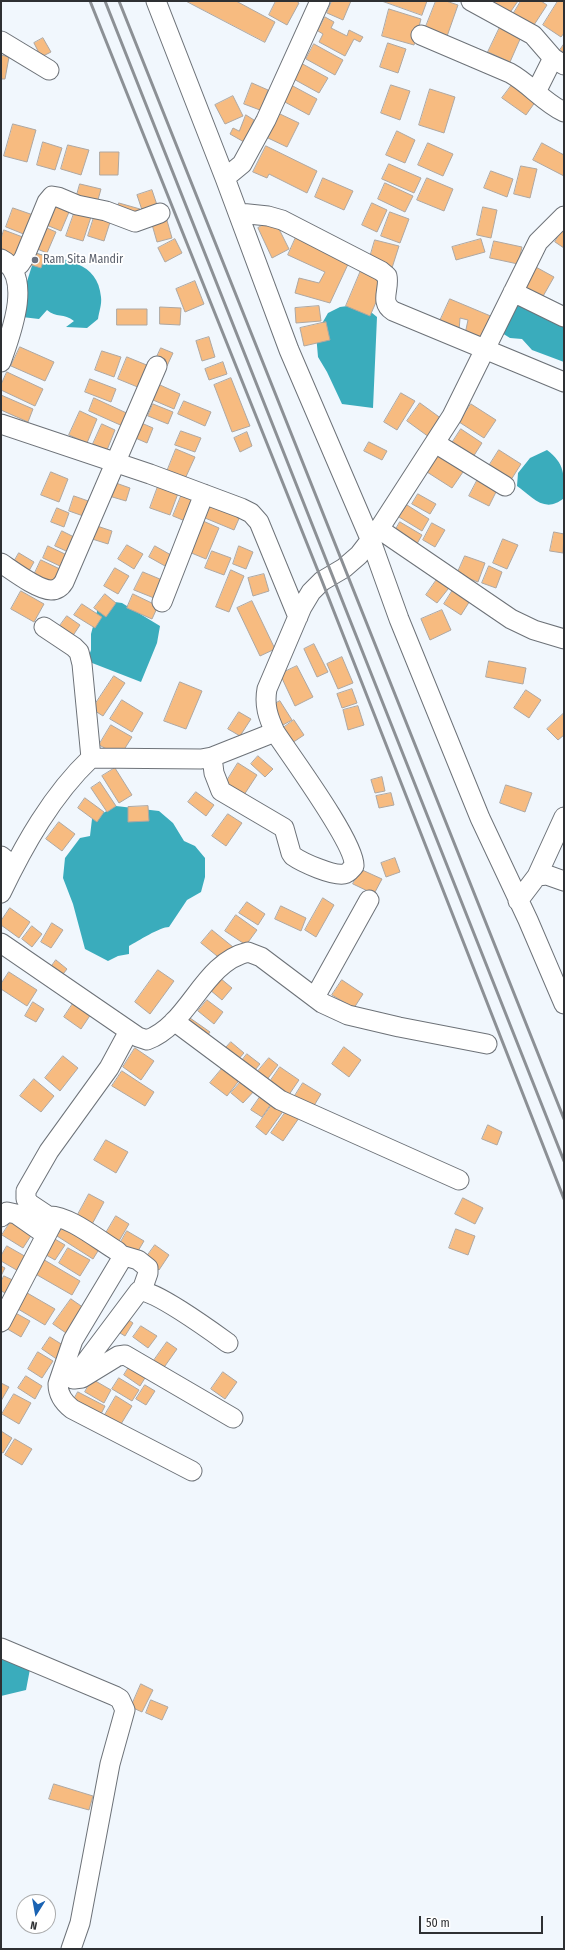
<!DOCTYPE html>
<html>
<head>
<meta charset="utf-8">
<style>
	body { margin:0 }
	#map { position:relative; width:565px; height:1950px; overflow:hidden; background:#f1f7fd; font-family:"Fira Sans Condensed",sans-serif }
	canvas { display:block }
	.frame { position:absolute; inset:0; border:2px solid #2e3033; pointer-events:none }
	.north { position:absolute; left:16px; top:1894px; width:40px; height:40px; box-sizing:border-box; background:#fff; border:1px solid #abacad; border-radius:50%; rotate:191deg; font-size:11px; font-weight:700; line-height:16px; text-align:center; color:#2e3033 }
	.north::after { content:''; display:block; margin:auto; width:14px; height:18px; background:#1a63b3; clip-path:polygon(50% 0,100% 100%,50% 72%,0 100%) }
	.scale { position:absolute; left:419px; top:1916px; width:124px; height:18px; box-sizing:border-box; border:2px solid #2e3033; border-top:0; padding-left:5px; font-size:12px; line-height:14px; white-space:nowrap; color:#2e3033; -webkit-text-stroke:3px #fff; paint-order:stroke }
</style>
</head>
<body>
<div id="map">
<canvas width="565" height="1950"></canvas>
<div class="frame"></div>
<div class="north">N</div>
<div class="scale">50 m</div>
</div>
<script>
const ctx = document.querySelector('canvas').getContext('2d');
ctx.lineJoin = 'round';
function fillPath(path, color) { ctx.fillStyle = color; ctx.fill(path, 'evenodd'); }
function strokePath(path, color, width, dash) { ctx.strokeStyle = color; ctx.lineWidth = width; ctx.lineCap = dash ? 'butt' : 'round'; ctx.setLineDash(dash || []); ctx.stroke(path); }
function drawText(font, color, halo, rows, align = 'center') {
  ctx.font = font + ' "Fira Sans Condensed",sans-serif'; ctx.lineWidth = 3.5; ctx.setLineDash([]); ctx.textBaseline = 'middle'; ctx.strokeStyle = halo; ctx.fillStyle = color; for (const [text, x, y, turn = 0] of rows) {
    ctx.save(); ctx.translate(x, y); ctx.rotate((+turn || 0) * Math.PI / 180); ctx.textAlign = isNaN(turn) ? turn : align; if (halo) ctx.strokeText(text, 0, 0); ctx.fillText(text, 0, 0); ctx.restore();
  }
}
const water = new Path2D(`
	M36,253C64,260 98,261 101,297C102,304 99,312 98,319L87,328L66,327L74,321C64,313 56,318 47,310L39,319L22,317L23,294Z
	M522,303L564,324V362L532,350L522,339L510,338L502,333L512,304Z
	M355,305L366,308L377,317L373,408L342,404L327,372L318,357L316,334L328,313L340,307Z
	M547,450C565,464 564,473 564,498C544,515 531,495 517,486L518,473L530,458Z
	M100,600L122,603L160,626L157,643L141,682L87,661L91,650V634Z
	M116,806L159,811L173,823L184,841L195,846L205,858V877L201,892L187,900L169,927C160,927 138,941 129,946V954L118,956L108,961L85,949L73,904L63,878L65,858L80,838L90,836L92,819Z
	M1,1655L30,1669L26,1690L1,1696Z`);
const building = new Path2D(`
	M186,1H236L275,22L265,42Z
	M276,1H296L299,3L287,25L269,15Z
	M332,1H351L343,20L327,13Z
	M382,1H427L422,15Z
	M436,1H446L458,5L445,42L423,34Z
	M496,1H518L509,14L494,5Z
	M521,1H541L547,5L532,28L512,16Z
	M558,1H564V33L561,37L543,25Z
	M389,9L421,19L414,45L382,36Z
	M325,17L334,22L331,28L347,36L349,30L363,37L360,42L354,39L345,56L319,42L323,34L318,31Z
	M500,27L521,37L510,62L488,52Z
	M43,38L51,52L41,57L34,43Z
	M388,43L406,49L398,73L380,67Z
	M314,44L343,60L335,75L306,59Z
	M564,44V53L560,50Z
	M1,55L9,57L5,79H1Z
	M299,62L328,78L319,93L290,77Z
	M514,82L538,98L526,115L502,98Z
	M252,83L268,90L260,110L244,104Z
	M291,85L317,99L309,115L283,101Z
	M391,85L410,91L400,120L381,113Z
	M430,89L455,97L444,133L419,125Z
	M233,96L243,116L225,124L215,105Z
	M280,114L299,123L287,147L268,138Z
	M246,115L254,120L244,142L230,134L233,128L239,131Z
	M13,124L36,130L27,162L4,156Z
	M397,131L415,140L405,163L386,155Z
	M43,142L62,148L55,170L37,165Z
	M428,143L453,154L443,176L418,165Z
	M542,143L564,155V176L533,160Z
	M68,145L89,150L81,175L61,169Z
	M266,146L317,171L307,193L269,174L267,178L253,172Z
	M100,152H119L118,175H100Z
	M389,164L421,178L414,193L382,179Z
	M521,166L537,169L530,198L514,194Z
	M491,171L513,179L507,197L484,188Z
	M323,178L353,191L344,210L315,197Z
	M427,178L453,189L444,211L417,200Z
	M385,183L413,196L405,212L378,199Z
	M80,184L101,189L96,207L75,202Z
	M152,190L159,211L144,216L137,195Z
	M55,198L72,205L61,231L44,224Z
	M119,203L140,209L136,220L116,215Z
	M372,203L387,210L377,232L362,225Z
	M483,207L497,210L491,238L477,235Z
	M13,208L39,217L31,237L6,227Z
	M76,208L92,214L83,241L66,236Z
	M96,211L112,216L104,241L88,236Z
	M390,212L409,219L400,243L381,236Z
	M166,217L172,238L157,242L151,221Z
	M274,219L289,249L272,258L258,228Z
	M40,225L56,232L47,253L30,246Z
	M564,226V248L555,242Z
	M4,230L28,239L19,260L1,253V239Z
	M297,235L350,260L330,303L295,293L299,278L319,283L325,272L288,255Z
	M175,239L182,253L165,262L158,248Z
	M481,239L485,252L456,260L452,247Z
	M375,240L399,246L391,271L368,264Z
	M494,241L522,247L518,264L490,258Z
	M29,251L45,256L41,268L25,263Z
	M534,266L554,277L542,298L522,287Z
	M362,268L386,279L370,316L346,306Z
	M195,281L204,304L185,312L176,289Z
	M450,299L493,317L483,342L465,334L468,320L460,318L459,331L439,323Z
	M319,306L321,321L296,323L295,308Z
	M160,307L181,308L180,325L160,324Z
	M117,309H147V325H117Z
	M326,322L330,340L304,346L300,328Z
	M209,337L215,357L202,361L196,341Z
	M20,347L54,362L45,381L11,366Z
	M161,348L173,353L167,366L155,361Z
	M102,351L121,357L114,377L95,370Z
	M127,357L154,368L145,390L118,379Z
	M223,362L227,374L209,380L205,369Z
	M7,372L43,389L35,406L1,390V385Z
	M231,378L250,426L232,432L214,385Z
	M90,379L116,389L111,402L85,392Z
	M160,385L180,394L174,409L153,400Z
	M401,393L415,401L397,430L384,422Z
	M1,395L33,409L28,422L1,410Z
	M94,398L133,416L127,428L89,411Z
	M184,401L211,412L205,426L178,414Z
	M420,403L442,419L429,437L407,421Z
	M153,404L173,412L168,424L148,416Z
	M471,404L496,420L484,438L459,422Z
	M80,411L97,419L87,443L69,435Z
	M139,422L153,428L147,443L133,437Z
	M102,424L115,430L107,450L93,444Z
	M461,429L482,443L473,457L452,443Z
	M181,431L201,438L195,452L175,445Z
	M247,432L252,446L240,452L234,438Z
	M369,442L387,451L382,460L364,451Z
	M176,449L195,457L184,481L166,474Z
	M499,450L521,464L509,483L487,469Z
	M440,453L465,469L452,488L427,472Z
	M51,472L68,479L59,502L41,495Z
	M479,477L499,486L489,506L469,496Z
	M160,481L180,488L170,515L150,508Z
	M113,482L130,488L126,501L109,496Z
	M184,489L201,496L190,523L173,516Z
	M418,494L436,504L430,514L412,504Z
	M74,496L94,503L89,518L69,511Z
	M213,501L241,514L234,530L205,518Z
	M407,505L429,519L422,531L399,517Z
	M57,508L69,513L64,527L51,522Z
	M203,521L219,528L206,559L189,552Z
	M400,522L422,535L414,549L392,536Z
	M432,523L445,530L435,547L423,540Z
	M94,525L112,531L108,544L89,538Z
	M62,531L82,541L75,555L55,546Z
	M554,532L564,534L563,553L550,551Z
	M503,539L518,545L507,569L493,563Z
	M127,545L143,554L134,569L118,559Z
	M48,546L67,555L62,567L43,558Z
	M155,546L171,555L165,566L149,557Z
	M239,546L253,552L246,569L233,564Z
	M212,551L231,558L224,575L205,568Z
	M19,553L34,562L26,576L11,567Z
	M465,556L485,563L478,582L457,574Z
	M41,560L62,570L55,587L33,577Z
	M489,566L502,572L496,588L482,583Z
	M115,568L129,576L118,594L104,586Z
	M231,570L244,576L229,612L216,607Z
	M143,572L167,582L159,600L134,590Z
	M264,574L269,591L253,596L248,578Z
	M440,575L452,584L437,603L426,595Z
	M456,585L473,596L461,615L444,604Z
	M21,591L44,604L34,622L11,609Z
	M105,594L116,603L106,617L94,608Z
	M133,594L158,606L152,619L127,608Z
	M252,601L275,649L260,656L237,608Z
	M82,604L102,617L95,628L74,615Z
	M442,610L451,630L430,640L421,619Z
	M67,616L80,625L70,640L56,631Z
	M314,644L328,672L317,677L304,649Z
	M342,657L353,683L338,689L327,664Z
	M489,661L526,668L523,684L486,677Z
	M297,666L313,697L295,706L280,674Z
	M114,676L125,683L103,716L92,709Z
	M180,682L202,691L186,729L164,721Z
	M352,689L357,703L342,708L337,694Z
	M526,690L541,700L529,718L514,708Z
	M122,700L143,713L132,732L110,719Z
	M280,701L292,720L281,726L269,707Z
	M358,706L364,725L348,730L343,710Z
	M239,712L251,719L240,736L228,729Z
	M564,713V735L558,740L547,729Z
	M294,720L304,735L292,743L283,728Z
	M111,725L132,737L120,756L99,745Z
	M258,756L273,769L265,777L251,764Z
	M238,763L257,775L242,798L223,787Z
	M115,768L132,795L119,803L102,776Z
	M382,777L385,791L375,793L371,780Z
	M100,782L116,806L107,812L91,788Z
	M506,785L532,793L525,812L500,803Z
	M196,792L214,805L206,816L188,802Z
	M391,793L394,805L379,808L376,796Z
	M85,798L104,812L97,822L78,808Z
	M148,806L149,821L128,822V807Z
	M228,814L242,823L226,846L212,836Z
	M59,822L75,834L62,851L46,839Z
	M395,858L400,872L386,877L381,863Z
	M360,869L382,879L374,894L353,884Z
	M323,898L334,905L316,937L305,930Z
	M247,902L265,914L258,925L239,913Z
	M281,906L306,918L301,931L275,919Z
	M10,908L30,922L19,938L1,925V921Z
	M236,915L257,930L246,945L225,931Z
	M52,923L63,930L51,948L41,942Z
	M32,926L42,934L32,947L22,939Z
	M212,930L233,947L222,960L201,943Z
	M56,960L67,969L60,978L49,970Z
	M158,970L174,981L150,1014L135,1002Z
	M9,972L37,990L27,1006L1,989V984Z
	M220,978L232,988L222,1000L210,990Z
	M342,980L363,994L354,1008L332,995Z
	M76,999L93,1011L81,1029L64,1017Z
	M207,1000L223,1012L214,1024L198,1011Z
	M33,1002L44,1009L36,1022L25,1016Z
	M190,1018L210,1032L205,1039L185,1025Z
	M231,1042L244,1053L236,1062L223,1051Z
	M344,1047L361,1060L349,1077L332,1064Z
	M135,1048L154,1061L141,1080L123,1067Z
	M247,1054L260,1064L250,1076L237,1067Z
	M63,1056L78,1068L60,1091L45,1078Z
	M269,1058L278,1065L263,1085L253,1077Z
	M225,1065L241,1078L227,1096L210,1083Z
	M280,1067L299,1080L286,1099L267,1086Z
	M122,1071L154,1092L145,1106L112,1086Z
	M244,1078L256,1089L243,1103L231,1093Z
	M34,1079L54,1096L41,1112L20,1096Z
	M303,1083L321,1094L309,1114L291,1102Z
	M262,1094L273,1101L262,1117L251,1110Z
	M274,1102L284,1110L266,1135L256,1127Z
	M287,1110L299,1118L283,1141L271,1133Z
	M488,1125L502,1132L497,1145L482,1139Z
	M106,1140L128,1152L116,1173L94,1160Z
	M89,1194L104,1202L90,1228L75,1220Z
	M463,1198L483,1208L475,1224L455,1214Z
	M116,1216L129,1224L116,1246L103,1238Z
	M13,1218L34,1231L23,1248L2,1235Z
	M65,1224L101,1246L93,1259L57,1236Z
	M456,1229L475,1236L468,1255L449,1248Z
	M127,1231L144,1241L135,1256L118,1247Z
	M48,1235L65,1245L55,1260L39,1251Z
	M155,1245L169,1255L159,1270L145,1259Z
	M7,1246L28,1258L20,1272L1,1261V1256Z
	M68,1248L90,1260L80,1276L59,1263Z
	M41,1258L80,1281L72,1295L32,1272Z
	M1,1266L5,1268L1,1276Z
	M4,1276L17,1282L10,1295L1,1291V1282Z
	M22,1290L55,1309L45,1325L13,1306Z
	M71,1299L84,1308L66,1333L53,1324Z
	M12,1311L30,1321L21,1337L4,1327Z
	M123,1316L133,1323L125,1336L115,1330Z
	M141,1326L157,1336L148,1348L133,1337Z
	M50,1337L66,1347L58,1360L42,1349Z
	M167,1342L177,1349L160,1373L150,1366Z
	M38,1352L53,1361L42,1378L28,1369Z
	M132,1362L148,1373L140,1386L124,1375Z
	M223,1372L237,1382L225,1399L211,1389Z
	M26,1376L42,1386L35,1399L18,1388Z
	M119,1378L139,1390L132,1401L112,1389Z
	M92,1379L111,1390L104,1403L85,1392Z
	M1,1383L9,1387L1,1401Z
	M145,1385L155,1391L146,1405L136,1399Z
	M78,1392L105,1406L99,1418L72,1403Z
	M14,1394L31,1403L19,1424L2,1414Z
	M116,1396L132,1406L118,1429L102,1420Z
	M1,1431L12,1438L3,1453L1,1452Z
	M15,1439L32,1449L22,1465L5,1455Z
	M141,1684L153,1690L142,1712L131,1707Z
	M151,1700L168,1707L162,1720L146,1713Z
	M54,1784L93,1796L89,1810L49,1799Z`);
const minor = new Path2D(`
	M156,1L225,178L289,350L371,541L399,619L480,818L528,920L564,1004
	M471,1L533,35L553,58L564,65
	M421,35L510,73C530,84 543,102 564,112
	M1,41L49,70
	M536,92L553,58
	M225,178L242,164L266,120L320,1
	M239,213L268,216L282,220L381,271L387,276C390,289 379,302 393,311L564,382
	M1,259C34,276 10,336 1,362
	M13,270L20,264L24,258L47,202L52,196L58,197L77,205L106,211L135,222L160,213
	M513,292L564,317
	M1,424L150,474L241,508L251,513L259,522L298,617
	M435,443L505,486
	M379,529L511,619L534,630L564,639
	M1,563C13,571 38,590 51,590C57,590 61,587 64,582L157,366
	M162,602L204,494
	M44,627L74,647L79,652L82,664L91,758
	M212,757L214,773L221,791L284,828L291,853L293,856C303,863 333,876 344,874C349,873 351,869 354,866C356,844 290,755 275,732C268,717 264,705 267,689L302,607L311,592L322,581L344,568L359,555L379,529L452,416L538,242L564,216
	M1,856L6,860L11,872
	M537,876L564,817
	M1,893C24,845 52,795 91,758L201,759L212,757L275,732
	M518,901L537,876L547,875L564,881
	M1,943L138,1037L147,1040C190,1024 202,963 248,952L261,957L322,1003L348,1015L399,1027L487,1044
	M315,997L369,900
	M174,1021L280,1100L459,1180
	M48,1216C67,1214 100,1241 117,1251L121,1255V1260L73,1340L58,1384C58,1394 63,1402 72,1409L192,1471
	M1,1217L7,1212L16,1214L46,1235
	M121,1255L138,1260L148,1268V1273L142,1290
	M1,1322L52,1224L48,1216L30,1204L26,1199V1191L49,1151L109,1068L129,1031
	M73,1379L139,1291C152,1288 214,1333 228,1343
	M74,1379L82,1378L118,1356L125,1355L233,1418
	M1,1648L115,1696L120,1699L125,1710L110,1764L80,1923L71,1949`);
const rail = new Path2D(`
	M90,1L322,581L564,1199
	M105,1L564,1161
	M119,1L564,1119`);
const markers = [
	[35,260,4,"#6b7280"]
];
const worshipNames = [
	["Ram Sita Mandir",43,260]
];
fillPath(water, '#3aacbc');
fillPath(building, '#f7bb80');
strokePath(building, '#aea7a1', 1);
strokePath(minor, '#6d7278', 21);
strokePath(minor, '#fff', 19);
strokePath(rail, '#8c9095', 3);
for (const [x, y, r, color] of markers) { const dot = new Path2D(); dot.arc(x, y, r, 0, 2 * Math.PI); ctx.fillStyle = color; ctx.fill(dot); strokePath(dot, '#fff', 1.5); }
drawText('12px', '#5b616d', '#fff', worshipNames, 'left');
</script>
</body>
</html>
